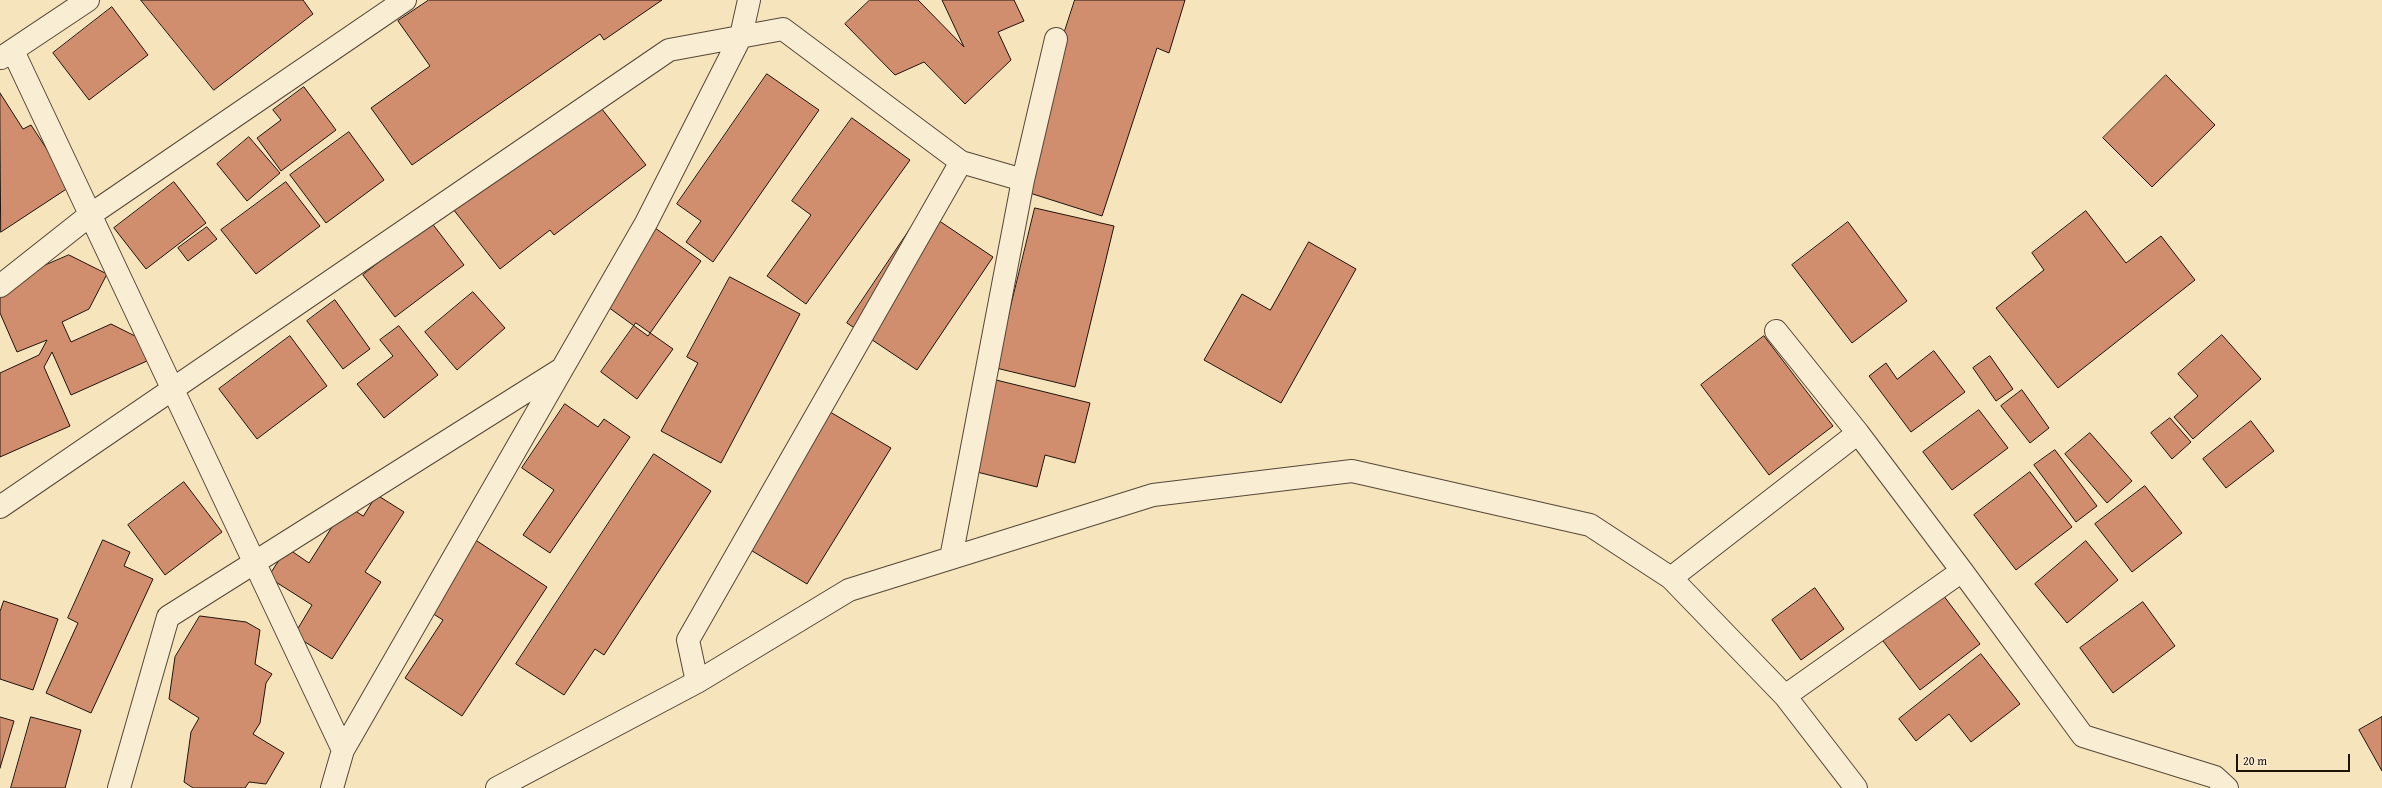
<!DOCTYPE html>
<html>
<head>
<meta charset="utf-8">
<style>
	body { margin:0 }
	#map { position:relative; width:2382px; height:788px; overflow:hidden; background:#f6e4bc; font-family:"Gentium Book Plus",serif }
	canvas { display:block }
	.scale { position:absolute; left:2236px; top:754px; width:114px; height:18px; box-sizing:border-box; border:2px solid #20130b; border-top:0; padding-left:5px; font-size:12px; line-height:14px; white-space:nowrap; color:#20130b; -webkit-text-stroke:3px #f9edd3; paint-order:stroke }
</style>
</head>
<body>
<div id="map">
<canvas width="2382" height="788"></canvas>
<div class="scale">20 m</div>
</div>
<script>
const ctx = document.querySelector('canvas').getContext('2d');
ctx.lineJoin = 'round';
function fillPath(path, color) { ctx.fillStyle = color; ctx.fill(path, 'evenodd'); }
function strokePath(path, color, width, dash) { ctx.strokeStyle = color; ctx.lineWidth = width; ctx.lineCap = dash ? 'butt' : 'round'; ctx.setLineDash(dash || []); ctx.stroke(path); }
const building = new Path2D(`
	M141,0H303L313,14L214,90Z
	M429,0H662L604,40L600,34L412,165L371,108L430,66L398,21Z
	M870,0H918L964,47L942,0H1014L1024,21L998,32L1011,60L965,104L924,62L895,75L845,24Z
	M1075,0H1185L1169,53L1157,48L1102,216L1014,188Z
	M112,7L148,55L89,100L53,53Z
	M767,74L819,110L713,262L686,242L701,221L677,204Z
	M2166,75L2215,125L2152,187L2103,138Z
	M304,87L336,130L281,171L257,138L281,120L273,110Z
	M0,93L23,129L31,125L71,186L1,232Z
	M594,99L646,165L554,235L550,230L500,269L453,209Z
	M852,118L910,160L806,304L767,276L811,215L792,201Z
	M349,132L384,180L326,223L290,175Z
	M249,137L280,173L247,201L217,164Z
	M174,182L206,223L146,269L114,228Z
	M286,182L320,226L256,274L221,230Z
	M1035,208L1114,226L1075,387L996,368Z
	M923,210L993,257L917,370L847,323Z
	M2086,211L2126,263L2161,236L2195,280L2058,388L1996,308L2044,270L2032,253Z
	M431,222L464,265L395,317L363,275Z
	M1848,222L1907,301L1852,343L1792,265Z
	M651,225L701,261L648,336L597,299Z
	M207,227L217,239L188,261L178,248Z
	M1309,242L1356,269L1281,403L1204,360L1242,294L1270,310Z
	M69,255L107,274L89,309L62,322L71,342L111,324L137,337L147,361L71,395L52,352L44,367L70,426L0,457V373L39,355L47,340L17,352L0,313V285Z
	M730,277L800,314L721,463L661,431L698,363L687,357Z
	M473,292L505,328L457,370L425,332Z
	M335,300L370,349L343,369L307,321Z
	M636,323L673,349L637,399L601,372Z
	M399,326L438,375L384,418L357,384L393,356L380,340Z
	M2222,335L2261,379L2193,439L2174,417L2198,396L2178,374Z
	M290,336L327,386L257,439L219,389Z
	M1764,336L1833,426L1769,475L1701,385Z
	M1934,351L1965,392L1911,432L1869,376L1886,363L1897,379Z
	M1990,356L2013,389L1996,401L1973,368Z
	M992,379L1090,403L1075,463L1045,455L1037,487L969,470Z
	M2022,390L2049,428L2030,443L2001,406Z
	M565,404L598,427L604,419L630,437L550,553L523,535L554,490L522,468Z
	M820,406L891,448L807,584L739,543Z
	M1979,410L2008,448L1952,490L1923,452Z
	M2170,418L2191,442L2172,459L2151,433Z
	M2251,421L2274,451L2226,488L2203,459Z
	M2090,433L2132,481L2107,503L2065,454Z
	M2055,450L2097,506L2076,522L2034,465Z
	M654,454L711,491L604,655L595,649L564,695L516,664Z
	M2030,472L2072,527L2016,570L1974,515Z
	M184,482L222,532L165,575L128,525Z
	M2145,486L2182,533L2132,572L2095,524Z
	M377,495L404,512L365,572L381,582L332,659L294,635L312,605L268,577L287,548L309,563L346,505L363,516Z
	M471,537L547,587L462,716L405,678L443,620L424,608Z
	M103,540L130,552L124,566L153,579L91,713L46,693L78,623L68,618Z
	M2086,541L2118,580L2067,623L2035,584Z
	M1937,587L1980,644L1920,690L1877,633Z
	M1815,588L1844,629L1801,660L1772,620Z
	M4,601L58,619L33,690L0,679V612Z
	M2143,602L2175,646L2113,693L2080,648Z
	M200,616L246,622L260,630L255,664L272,674L266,683L260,723L253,734L284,753L266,784L249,782L245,788H193L184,782L191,732L199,718L169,699L175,657Z
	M1981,654L2020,704L1971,742L1949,714L1916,741L1899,719Z
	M0,717L14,721L0,768Z
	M31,717L81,730L65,788H11Z
	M2382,717V771L2359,730Z`);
const minor = new Path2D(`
	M13,51L343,750
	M1,58L88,0
	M0,286L90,215L405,0
	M1776,331L1858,433L1962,571L2083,736L2215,777L2227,788
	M0,507L669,50L783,29L961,162L1023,180
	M951,558L1023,180L1056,39
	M1671,578L1858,433
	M697,682L688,640L961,162
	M1785,696L1962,571
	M119,788L168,617L560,370
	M332,788L343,750L646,223L741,36L749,0
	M497,788L697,682L849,590L1153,495L1352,471L1590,525L1671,578L1785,696L1856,788`);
fillPath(building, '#d18e6e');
strokePath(building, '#20130b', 1);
strokePath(minor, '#564737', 24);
strokePath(minor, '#f9edd3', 22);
</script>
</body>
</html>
